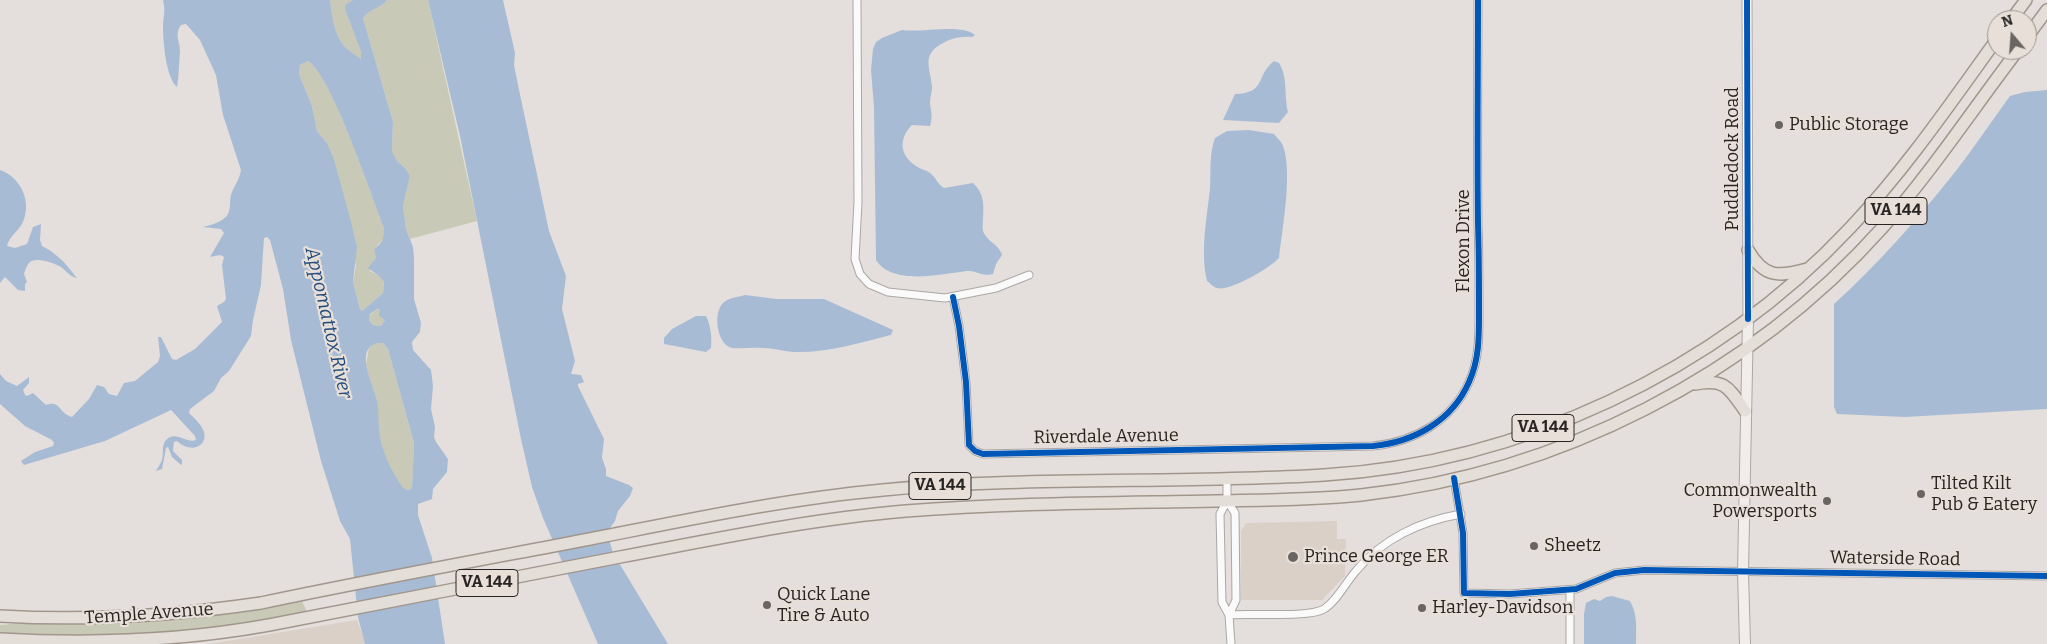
<!DOCTYPE html>
<html>
<head>
<meta charset="utf-8">
<style>
	body { margin:0 }
	#map { position:relative; width:2047px; height:644px; overflow:hidden; background:#e4dfdc; font-family:Bitter,serif }
	canvas { display:block }
	.north { position:absolute; left:1987px; top:10px; width:50px; height:50px; box-sizing:border-box; background:#e7dfd8; border:1px solid #9a948f; border-radius:50%; rotate:342deg; font-size:14px; font-weight:700; line-height:20px; text-align:center; color:#272422 }
	.north::after { content:''; display:block; margin:auto; width:18px; height:22px; background:#696563; clip-path:polygon(50% 0,100% 100%,50% 72%,0 100%) }
</style>
</head>
<body>
<div id="map">
<canvas width="2047" height="644"></canvas>
<div class="north">N</div>
</div>
<script>
const ctx = document.querySelector('canvas').getContext('2d');
ctx.lineJoin = 'round';
function fillPath(path, color) { ctx.fillStyle = color; ctx.fill(path, 'evenodd'); }
function strokePath(path, color, width, dash) { ctx.strokeStyle = color; ctx.lineWidth = width; ctx.lineCap = dash ? 'butt' : 'round'; ctx.setLineDash(dash || []); ctx.stroke(path); }
function drawText(font, color, halo, rows, align = 'center') {
  ctx.font = font + ' Bitter,serif'; ctx.lineWidth = 4.5; ctx.setLineDash([]); ctx.textBaseline = 'middle'; ctx.strokeStyle = halo; ctx.fillStyle = color; for (const [text, x, y, turn = 0] of rows) {
    ctx.save(); ctx.translate(x, y); ctx.rotate((+turn || 0) * Math.PI / 180); ctx.textAlign = isNaN(turn) ? turn : align; if (halo) ctx.strokeText(text, 0, 0); ctx.fillText(text, 0, 0); ctx.restore();
  }
}
const built = new Path2D(`
	M1337,521V539H1346L1345,576L1322,600H1241V531L1246,523Z
	M357,620L366,644H208Z`);
const green = new Path2D(`
	M330,0H353L346,5V12L361,52V59C356,55 349,51 345,47C334,35 332,15 330,0Z
	M387,0H428L477,221L410,239L406,229L403,206L410,176L406,169L397,161L392,151L393,122L363,18C371,8 380,9 387,0Z
	M308,61C331,73 372,198 384,228V239L374,249L376,258L370,271L379,276L384,282L383,293L362,311L360,309L353,282L356,266L333,156L327,143L317,131L312,106L299,74L300,65Z
	M377,309H380L385,320L381,326L373,325L369,320L370,315Z
	M378,343H383L388,349L414,443L412,488L408,490L403,489L390,469L384,456L366,365L369,348L373,344Z
	M301,599L307,612L218,628L174,633L97,637L0,634V625Z`);
const water = new Path2D(`
	M163,0H330C332,15 334,35 345,47C349,51 356,55 361,59V52L346,12L345,5L353,0H387C380,9 371,8 363,18L393,122L392,151L397,161L406,169L410,176L403,206L406,229L413,247L414,257V299L421,323L420,332L412,342L413,350L431,370L433,386L431,409L435,427L434,437L436,442L448,459L447,472L433,489L432,499L418,504V515L432,558L445,644H365L358,617L350,539L340,521L321,461L291,340L283,289L270,240L267,237L264,238L261,285L253,320L251,336L229,371L221,378L214,391L190,409L189,413C194,418 202,425 204,432C208,448 189,453 177,441L174,442L173,451L182,460V464L181,465L172,457L168,447L166,448L162,469L156,471C158,467 161,463 162,460C164,453 161,446 166,440C176,430 186,444 196,440L195,436L171,410L105,441L24,465L21,461L35,452L53,446L54,443L52,440L25,426L0,404V374L6,381L17,386L29,377V383L23,390L25,395L27,396L33,393L46,405C61,400 58,413 72,417L89,399L97,385L104,387L109,394L117,396L124,383L135,381L158,362L160,356L158,337H161L172,359L176,360L195,349L222,322L217,306L224,302L226,299L222,265L224,257L220,255L210,257L224,233L221,229L203,227C211,225 227,221 229,211C231,205 229,199 232,192C235,185 240,178 241,170L223,115L216,75L200,40L186,24L181,25C174,35 180,41 180,51C179,63 179,76 177,87C166,78 163,41 163,27C163,16 166,12 163,0ZM308,61C331,74 372,198 384,228C384,239 383,243 374,249L376,258L368,268L379,276L384,282L383,293L362,311L360,309L353,282L357,247L350,218L333,156L327,143L317,131L312,106L299,74L300,65ZM377,309H380L379,316L385,320L381,326L373,325L369,320L370,314ZM378,343H383L388,349L414,443L412,488L408,490L403,488C390,469 381,451 379,428C378,419 379,410 377,401C374,386 353,348 378,343Z
	M428,0H503L515,53L514,65L518,85L549,231L566,276L562,309L575,361L571,374L581,375L584,382L578,384V386L604,439L602,458L606,469V476L629,485L633,488L630,496L618,511L615,521L607,532L613,553L668,644H598L543,518L532,487L521,439L460,136Z
	M902,30C921,33 962,23 975,35L972,37C961,36 952,38 943,43C920,55 931,69 932,87C932,92 930,98 930,103C931,111 933,117 930,126L912,125C899,138 899,155 916,166C920,169 926,170 930,173C936,177 937,184 944,188L973,183C984,193 984,204 983,219C983,223 982,227 983,231C988,243 999,244 1002,255L996,264L993,274C983,277 976,270 967,271C942,274 892,286 876,260L874,107L871,70L873,49L876,42L882,38Z
	M1274,61L1279,63C1288,77 1284,96 1288,112L1279,123L1223,120L1235,94C1267,93 1255,76 1274,61Z
	M2047,90V409L1905,417L1837,414L1834,407V304C1877,265 1915,222 1951,177C1972,151 1990,123 2010,96L2025,92Z
	M1249,130L1274,134C1277,138 1282,142 1283,146C1293,172 1282,231 1279,258C1270,268 1229,292 1217,288C1213,287 1210,283 1207,281C1200,251 1207,218 1210,188C1211,171 1209,154 1215,138L1227,131Z
	M0,170C21,177 33,203 22,224C18,231 9,237 7,246L15,248L27,244L33,227L41,224L40,240L42,246L51,251L63,261L77,278C71,277 66,271 61,267C54,263 35,256 29,263C27,265 25,271 24,274L27,282L25,284V291L18,290L5,277L0,283Z
	M745,295L777,299H824L893,330L891,335C858,343 828,353 793,352C783,351 773,348 763,348C753,347 742,349 732,348C717,345 712,312 724,302C729,298 738,297 745,295Z
	M696,316H706C711,326 712,338 711,348L706,352L664,344V338L672,329Z
	M1612,596L1630,601C1638,615 1636,629 1636,644H1584V614L1586,603L1594,599L1600,601L1606,597Z`);
const minor = new Path2D(`
	M857,0L858,202L855,259L860,274L869,284L888,292L945,298L996,288L1029,275
	M953,297L959,326L966,382L969,445L975,451L983,454L1373,446C1414,442 1452,421 1469,382C1480,358 1479,333 1479,307C1479,279 1479,252 1478,224C1477,149 1478,75 1478,0
	M1227,478V501L1235,513L1236,600L1229,615
	M1454,478L1463,533L1464,593L1510,594L1576,589L1615,573L1644,570L2047,576
	M1227,501L1220,514L1222,602L1229,615L1231,644
	M1229,615C1250,613 1309,618 1324,609C1337,601 1346,582 1356,571C1382,539 1421,521 1461,514
	M1570,644V590`);
const tertiary = new Path2D(`
	M1747,0L1748,319`);
const secondary = new Path2D(`
	M1745,644L1743,572L1748,319`);
const primary = new Path2D(`
	M2011,20L2026,0
	M2027,37L2047,10
	M1748,250C1764,278 1778,277 1807,269
	M1695,384C1725,378 1729,388 1745,411
	M0,616C88,621 173,616 261,603C370,580 480,560 590,539C687,520 785,499 883,490C1029,476 1177,484 1324,475C1520,463 1715,372 1850,228C1905,170 1950,104 1997,39
	M0,639C90,644 181,641 269,625C386,602 503,580 620,557C715,539 810,519 906,511C1009,503 1113,503 1216,501C1264,500 1313,500 1361,495C1559,473 1750,376 1883,227C1932,171 1973,109 2018,50`);
const cycleway = new Path2D(`
	M1747,0L1748,319
	M953,297L959,326L966,382L969,445L975,451L983,454L1373,446C1414,442 1452,421 1469,382C1480,358 1479,333 1479,307C1479,279 1479,252 1478,224C1477,149 1478,75 1478,0
	M1454,478L1463,533L1464,593L1510,594L1576,589L1615,573L1644,570L2047,576`);
const markers = [
	[1779,125,5,"#696563"],
	[1921,494,5,"#696563"],
	[1827,501,5,"#696563"],
	[1534,546,5,"#696563"],
	[1293,557,6,"#696563"],
	[767,605,5,"#696563"],
	[1422,608,5,"#696563"]
];
const shields = [
	[1896,211,62],
	[1543,428,62],
	[940,486,62],
	[487,583,62]
];
const shieldNames = [
	["VA 144",1896,211],
	["VA 144",1543,428],
	["VA 144",940,486],
	["VA 144",487,583]
];
const poiNames = [
	["Public Storage",1789,125],
	["Tilted Kilt",1931,484],
	["Pub & Eatery",1931,505],
	["Commonwealth",1817,491,"right"],
	["Powersports",1817,512,"right"],
	["Sheetz",1544,546],
	["Prince George ER",1304,557],
	["Quick Lane",777,595],
	["Tire & Auto",777,616],
	["Harley-Davidson",1432,608]
];
const streetNames = [
	["Puddledock Road",1733,159,-90],
	["Flexon Drive",1464,241,-90],
	["Riverdale Avenue",1106,437,-1],
	["Waterside Road",1895,559,1],
	["Temple Avenue",149,614,-4]
];
const waterNames = [
	["Appomattox River",328,323,77]
];
fillPath(built, '#dad0c8');
fillPath(green, '#c8c9b6');
fillPath(water, '#a8bbd5');
strokePath(minor, '#aba7a4', 9);
strokePath(tertiary, '#aba7a4', 11);
strokePath(secondary, '#aba7a4', 12);
strokePath(primary, '#a1968c', 14);
strokePath(minor, '#fbfafa', 7);
strokePath(tertiary, '#fbfafa', 9);
strokePath(secondary, '#f0edea', 10);
strokePath(primary, '#e4ded9', 11);
strokePath(cycleway, '#0057b8', 6);
for (const [x, y, r, color] of markers) { const dot = new Path2D(); dot.arc(x, y, r, 0, 2 * Math.PI); ctx.fillStyle = color; ctx.fill(dot); strokePath(dot, '#e7dfd8', 2); }
for (const [x, y, w] of shields) { const box = new Path2D(); box.roundRect(x - w / 2, y - 13.5, w, 27, 4); ctx.fillStyle = '#e7dfd8'; ctx.fill(box); strokePath(box, '#272422', 1); }
drawText('bold 16px', '#272422', null, shieldNames);
drawText('18px', '#272422', '#e7dfd8', poiNames, 'left');
drawText('18px', '#272422', '#e7dfd8', streetNames);
drawText('italic 19px', '#224b7c', '#e7dfd8', waterNames);
</script>
</body>
</html>
